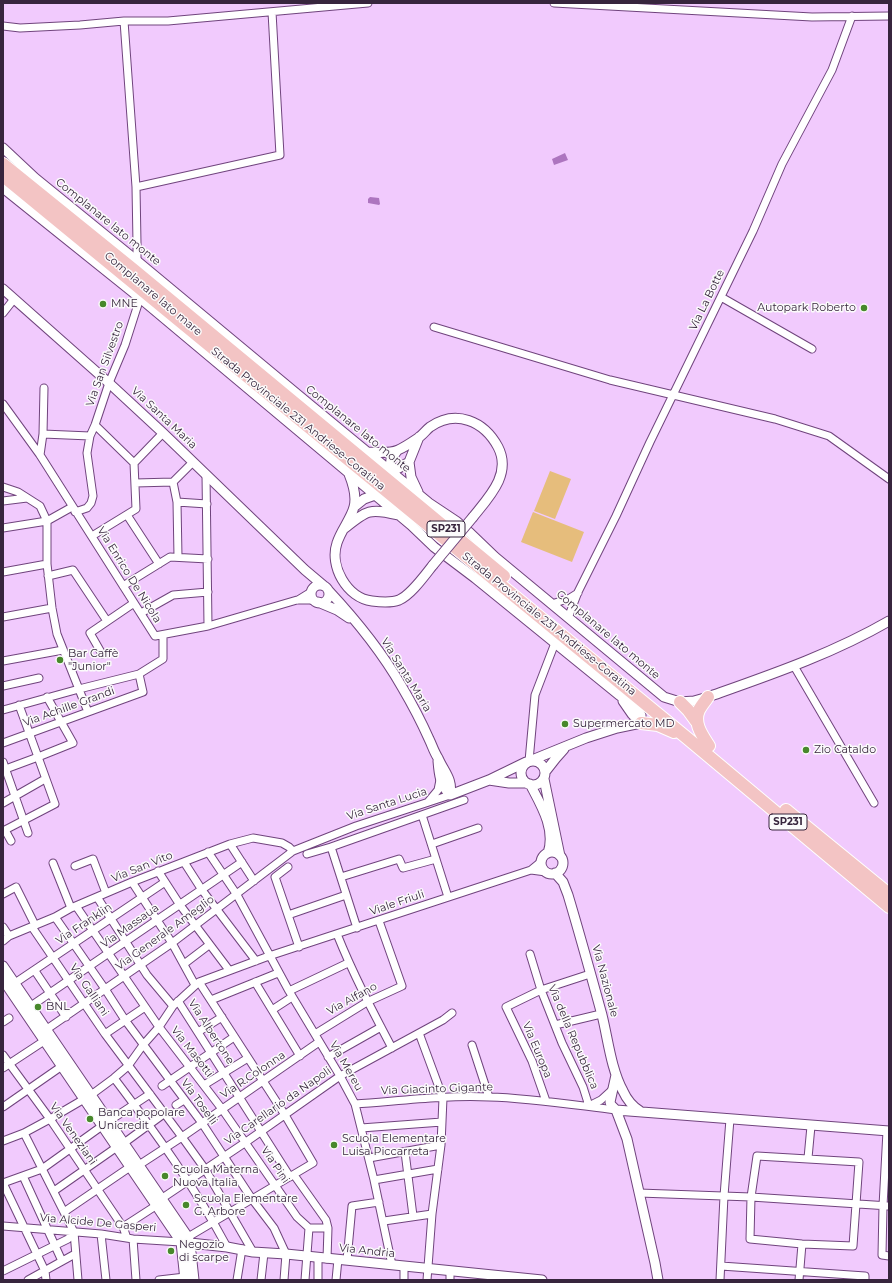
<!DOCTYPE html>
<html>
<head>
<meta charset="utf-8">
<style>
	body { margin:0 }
	#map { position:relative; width:892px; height:1283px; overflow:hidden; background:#f1cafd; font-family:Montserrat,sans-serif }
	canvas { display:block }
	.frame { position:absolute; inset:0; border:4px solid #37253d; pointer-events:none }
</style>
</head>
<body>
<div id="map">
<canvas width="892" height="1283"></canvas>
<div class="frame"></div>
</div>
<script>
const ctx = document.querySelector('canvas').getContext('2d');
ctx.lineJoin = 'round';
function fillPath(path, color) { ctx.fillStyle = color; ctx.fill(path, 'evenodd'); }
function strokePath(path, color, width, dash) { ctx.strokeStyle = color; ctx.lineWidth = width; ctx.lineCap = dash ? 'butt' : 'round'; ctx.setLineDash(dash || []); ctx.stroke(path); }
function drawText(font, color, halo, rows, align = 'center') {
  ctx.font = font + ' Montserrat,sans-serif'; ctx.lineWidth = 3; ctx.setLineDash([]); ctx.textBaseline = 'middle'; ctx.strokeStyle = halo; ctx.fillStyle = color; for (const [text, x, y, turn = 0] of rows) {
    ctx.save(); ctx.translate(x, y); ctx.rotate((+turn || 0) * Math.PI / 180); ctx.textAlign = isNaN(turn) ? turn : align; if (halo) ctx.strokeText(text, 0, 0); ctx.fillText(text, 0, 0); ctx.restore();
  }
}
const green = new Path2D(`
	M550,471L571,479L555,519L534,511Z
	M533,512L584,532L572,562L521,542Z`);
const water = new Path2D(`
	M565,153L568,160L554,165L552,159Z
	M370,197L379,198L380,204L379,205L368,203V199Z`);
const street = new Path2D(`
	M554,3L812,17L889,16
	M124,21L136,187L137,243V261
	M3,26L20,28L80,25L124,21H168L368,3
	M136,187L280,155L272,12
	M721,297L812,349
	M3,313L14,299
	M434,327L610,380L775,419L829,436L889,479
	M3,404L40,455L155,636L208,626L297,600H314
	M43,434L90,436
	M40,455L43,434L44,388
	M134,463L163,433
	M206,475L208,626
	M173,482L177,502L178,557
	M135,483L173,482L193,462
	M3,487L18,492L40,506L47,521V564L52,608L57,634L88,712
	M3,501L27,498
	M177,502L207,504
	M75,512L87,508L91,503L93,496L87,453L90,436L95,425L109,383L125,345L140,298
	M127,515L159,564
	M3,528L47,521L72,507
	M92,536L136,509L134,463L95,425
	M3,572L47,564
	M48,576L73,570L107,621
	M123,586L170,557L208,559
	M298,600L311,592
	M552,604L570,598L578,593
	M141,613L173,595L208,592
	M3,617L52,608
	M568,618L578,592L616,516L650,442L753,231L782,164L832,70L852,16
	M102,654L90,633L134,603
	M3,661L63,650
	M794,666L874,803
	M3,686L39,678
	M3,710L79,689L139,674L163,659V635
	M3,743L143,692L139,674
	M529,761L535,695L555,643
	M3,762L28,833
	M3,770L38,757L19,705
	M428,802L438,790L440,780
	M3,803L45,779
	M422,815L448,897
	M5,830L11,841
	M3,831L55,804L38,757L73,743L47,697
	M230,844L254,881
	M432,844L478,828
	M331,847L464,800
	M208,852L237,895L289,991L340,1076L355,1104L374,1180L392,1265
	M307,854L331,847L357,928
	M184,862L202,890L256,961
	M53,863L71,908
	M75,866L93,859L106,893
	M288,867L275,877L299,947
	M531,870L546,872
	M158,871L180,905L229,970
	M341,877L399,859L403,868L436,859
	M132,882L172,943L195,985
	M3,894L16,887L35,925
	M97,897L147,975L173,1006
	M76,906L159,1027L222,1109L297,1217L309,1228L305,1280
	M288,915L346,895
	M55,917L105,989L125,1020L202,1123L252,1199L274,1228L286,1254L284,1280
	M3,927L9,936
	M32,927L105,1034L182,1137L205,1169L253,1252
	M337,934C353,974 372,1010 392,1048
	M3,941L9,936L55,917L71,908L132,882L230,844L253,838L282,843L289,847L293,851
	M530,954L541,990L562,1043L583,1087L589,1106
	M184,964L209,945
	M35,971L66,1017
	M255,982L272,1010
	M15,983L165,882
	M289,991L348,963
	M292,997L272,1010L300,1056
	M211,1000L278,973
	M178,1001L290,1177
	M31,1006L242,862
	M3,1022L9,1018
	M555,1025L601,1014
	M47,1029L172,943L293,851L356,826L450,795
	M198,1032L222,1017
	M419,1033L443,1098L441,1145L432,1214L427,1280
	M105,1034L145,1007
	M315,1034L367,1002L402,986L379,921
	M472,1045L489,1097
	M3,1055L50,1119L123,1227L127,1238
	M328,1057L381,1027
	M3,1068L44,1041
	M114,1078C155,1132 195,1187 227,1247
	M204,1085L248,1058
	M162,1086L234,1037
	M546,1101L532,1061L506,1007L541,990L590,974
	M355,1104C399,1101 444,1095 489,1097C531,1098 574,1105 616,1110
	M176,1105L184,1100
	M589,1106L601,1100L613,1089
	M3,1107L62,1066
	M109,1121L150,1094
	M361,1128L442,1122
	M887,1131L883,1206L882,1255L889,1256
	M24,1133L74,1232L78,1280
	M3,1141L24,1133L50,1119L91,1095L114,1078L128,1066L143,1045L159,1027L173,1006L199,982L269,956L531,870L542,861
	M124,1143L165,1113
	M405,1152L413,1216
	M757,1156L859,1162L853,1246L802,1244L750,1239L751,1197Z
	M369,1158L441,1145
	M808,1158L811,1126
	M139,1165L182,1137L319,1042
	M294,1175L326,1220L328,1228L327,1259
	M23,1176L62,1261
	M374,1180L438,1169
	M3,1183L42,1169L102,1126
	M3,1183L45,1271L46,1280
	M54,1191L117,1147
	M639,1193L751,1197L889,1206
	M161,1199L246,1142L340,1076L443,1020L452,1013
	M64,1212L130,1167
	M384,1221L432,1214
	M3,1226L101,1234L133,1239L181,1242
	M123,1227L157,1205
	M309,1228H328
	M101,1234L106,1280
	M188,1237L313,1163L285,1115L199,982
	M133,1239L136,1280
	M318,1258V1280
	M347,1260L352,1206L379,1202
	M721,1266L865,1276V1280
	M3,1271L68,1239L74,1232
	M450,1271V1280
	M28,1280L75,1254
	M159,1280L185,1277
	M237,1280L242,1249
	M261,1280L264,1253
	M336,1280L338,1259
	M404,1280V1266
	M720,1280L724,1196L730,1119
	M799,1280L802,1244`);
const secondary = new Path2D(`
	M3,148L35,178L137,261L309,404L429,503L456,521L470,533L495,557L664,697L680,702L694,701L708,697C770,675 832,654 889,621
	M3,188L140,298L411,525L434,547L475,578L619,695L635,706L641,715V723
	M3,289L109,383L163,433L305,570L324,586
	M367,452C377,452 389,454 398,450C405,447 412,442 418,438C423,435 426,430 430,427C456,409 484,421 498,447C512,474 489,497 473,517
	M390,470L391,459L397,451
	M390,470L399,468L409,462
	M349,474C353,484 357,496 354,507C351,519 341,530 337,543C329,566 347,598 372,601C380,602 391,603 399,600C411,595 425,575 433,565
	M418,492L411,477L409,462L419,437
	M354,507L364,499L375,495
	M345,528C367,510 370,508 398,515
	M311 594a9 9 0 1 1 18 0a9 9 0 1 1-18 0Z
	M328,590C356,620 382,652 402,687C412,704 421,721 429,739C432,745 434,752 438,758C444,772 453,779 450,795
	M318,602L337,610L349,618
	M623,701L632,714L641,723
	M532,760L586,738L617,728L641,723
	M521 773a12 12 0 1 1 24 0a12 12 0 1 1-24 0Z
	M438,761C439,774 440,785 450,795
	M545,772L556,758L564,749
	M544,779L560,856
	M489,780L509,783H526
	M530,784C541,805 556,829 548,853
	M450,795L489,780L526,762
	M541 863a11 11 0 1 1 22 0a11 11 0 1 1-22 0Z
	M555,873L563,882L568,895C580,935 591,975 602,1015C608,1039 611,1069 623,1091C627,1100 632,1106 640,1111
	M3,966L188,1237L190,1243L194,1280
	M3,980L181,1242L185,1280
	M616,1075L610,1102L611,1105L616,1110L627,1139L655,1263L658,1280
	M616,1110L889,1131
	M181,1242L227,1247L253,1252L286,1254L542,1280`);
const highway = new Path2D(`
	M3,164L134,270L504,576
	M3,176L687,738L889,907
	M708,697C705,701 701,706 699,710C693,723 702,735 709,746
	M680,702L688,710L696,721
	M641,723L658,725L674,732
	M786,810L889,894`);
const secondaryBridge = new Path2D(`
	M433,565L473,517`);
const markers = [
	[103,304,4,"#47882b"],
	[864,308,4,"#47882b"],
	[60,660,4,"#47882b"],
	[565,724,4,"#47882b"],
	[806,750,4,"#47882b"],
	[38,1007,4,"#47882b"],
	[90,1119,4,"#47882b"],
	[334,1145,4,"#47882b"],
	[165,1176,4,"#47882b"],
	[186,1205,4,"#47882b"],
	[171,1251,4,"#47882b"]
];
const shields = [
	[446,529,38],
	[788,822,38]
];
const shieldNames = [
	["SP231",446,529],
	["SP231",788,822]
];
const streetNames = [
	["Complanare lato monte",108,222,39],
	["Complanare lato mare",153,294,40],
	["Via La Botte",707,300,-64],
	["Via San Silvestro",105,364,-70],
	["Via Santa Maria",164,418,43],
	["Strada Provinciale 231 Andriese-Coratina",298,419,39],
	["Complanare lato monte",358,429,39],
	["Via Enrico De Nicola",129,575,58],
	["Strada Provinciale 231 Andriese-Coratina",549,624,39],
	["Complanare lato monte",608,635,40],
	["Via Santa Maria",406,675,58],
	["Via Achille Grandi",69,707,-20],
	["Via Santa Lucia",387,804,-18],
	["Via San Vito",142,867,-22],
	["Viale Friuli",397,903,-19],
	["Via Franklin",84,924,-34],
	["Via Massaua",130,926,-35],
	["Via Generale Ameglio",165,933,-36],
	["Via Nazionale",605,981,75],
	["Via Galliani",89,990,56],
	["Via Alfano",352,999,-29],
	["Via Albertone",211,1032,57],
	["Via della Repubblica",573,1037,67],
	["Via Europa",537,1050,67],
	["Via Masotti",192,1052,52],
	["Via Mereu",346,1066,60],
	["Via R.Colonna",253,1075,-34],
	["Via Giacinto Gigante",437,1089,-2],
	["Via Toselli",199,1102,54],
	["Via Carellario da Napoli",278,1106,-35],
	["Via Veneziani",73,1134,55],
	["Via Pini",275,1165,56],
	["Via Alcide De Gasperi",98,1223,5],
	["Via Andria",367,1251,6]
];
const poiNames = [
	["MNE",111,304],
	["Autopark Roberto",856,308,"right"],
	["Bar Caffè",68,654],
	["\"Junior\"",68,667],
	["Supermercato MD",573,724],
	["Zio Cataldo",814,750],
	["BNL",46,1007],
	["Banca popolare",98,1113],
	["Unicredit",98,1126],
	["Scuola Elementare",342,1139],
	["Luisa Piccarreta",342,1152],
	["Scuola Materna",173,1170],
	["Nuova Italia",173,1183],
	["Scuola Elementare",194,1199],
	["G. Arbore",194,1212],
	["Negozio",179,1245],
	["di scarpe",179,1258]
];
fillPath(green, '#e6bd7c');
fillPath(water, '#ad75bf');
strokePath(street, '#70447d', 9);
strokePath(secondary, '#70447d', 11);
strokePath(highway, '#fff', 14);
strokePath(street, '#fff', 7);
strokePath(secondary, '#fff', 9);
strokePath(highway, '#f3c4c4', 12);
strokePath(secondaryBridge, '#70447d', 11, []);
strokePath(secondaryBridge, '#fff', 9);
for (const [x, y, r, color] of markers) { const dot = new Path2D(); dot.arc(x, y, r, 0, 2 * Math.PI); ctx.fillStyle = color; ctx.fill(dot); strokePath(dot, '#fbfbfb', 1.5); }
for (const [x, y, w] of shields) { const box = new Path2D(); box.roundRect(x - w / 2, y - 8, w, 16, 3); ctx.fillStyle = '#fbfbfb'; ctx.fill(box); strokePath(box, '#37253d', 1); }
drawText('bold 10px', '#37253d', null, shieldNames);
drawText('11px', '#37253d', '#fbfbfb', streetNames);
drawText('11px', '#37253d', '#fbfbfb', poiNames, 'left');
</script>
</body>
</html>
